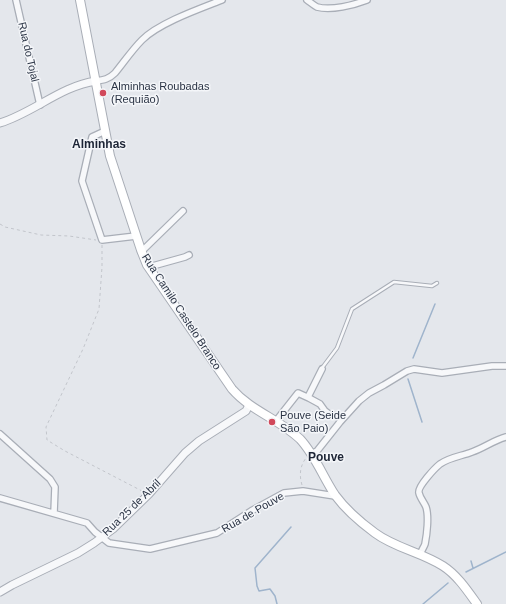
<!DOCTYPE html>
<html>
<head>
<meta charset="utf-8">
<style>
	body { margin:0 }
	canvas { display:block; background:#e4e7ec }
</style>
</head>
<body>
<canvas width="506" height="604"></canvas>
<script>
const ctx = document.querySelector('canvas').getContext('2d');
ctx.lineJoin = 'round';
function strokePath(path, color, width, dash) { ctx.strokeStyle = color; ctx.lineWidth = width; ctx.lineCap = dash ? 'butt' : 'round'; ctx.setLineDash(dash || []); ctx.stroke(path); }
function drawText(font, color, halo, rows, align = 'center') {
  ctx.font = font + ' Helvetica,sans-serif'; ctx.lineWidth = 3; ctx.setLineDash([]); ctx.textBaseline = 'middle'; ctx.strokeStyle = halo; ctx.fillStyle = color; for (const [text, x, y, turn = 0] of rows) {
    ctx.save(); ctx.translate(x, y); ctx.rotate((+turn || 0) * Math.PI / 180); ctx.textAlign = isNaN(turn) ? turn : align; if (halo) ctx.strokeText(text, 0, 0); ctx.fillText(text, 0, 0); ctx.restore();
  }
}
const stream = new Path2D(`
	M413,358L435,304
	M408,379L422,422
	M471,561L473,568
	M466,572L506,552
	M277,604L275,596L270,589L259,591L257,586L255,568L291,527
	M423,604L448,583`);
const path = new Path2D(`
	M0,224L5,227L41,235L69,236L96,240
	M102,245V267L99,309L83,349L46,427L47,440L65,451L142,491
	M302,485C299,475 300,466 306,458`);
const service = new Path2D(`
	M322,368L337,348L352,309L394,282L432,286L437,283`);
const minor = new Path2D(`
	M16,0L40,105
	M307,0C310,2 313,5 317,7C331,11 354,5 367,0
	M96,81C104,80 109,79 115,73C124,62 132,50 142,40C159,23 199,9 222,0
	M105,131L92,137L82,181L102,240L136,236
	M141,252L183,211
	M149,267L185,257L189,255
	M308,397L322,369
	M276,421L298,393L309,398L320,404L325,411L329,414L336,416L342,419
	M0,434L50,479L55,487L54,513
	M311,454L317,451L340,422L359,401L369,393L384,385L407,371L414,369L442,373L492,366H506
	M0,498L87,523L95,532L109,543L150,549L217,533L251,511L284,493L303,491L335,496
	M420,555C421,551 424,547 425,544C427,534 429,516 426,507C424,502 420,498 419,493C417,487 435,468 440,464C450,457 462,456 472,452C484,448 494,440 506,437`);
const tertiary = new Path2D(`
	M0,123C33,113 61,86 96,81
	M0,592L12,585L78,553L94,543L113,529L149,494L185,453L199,441L246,411L249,405`);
const secondary = new Path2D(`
	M80,0L110,156L141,250L147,265L232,389C251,411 279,419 300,439C315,455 323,477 335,495C346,510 360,522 375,533C395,548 421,552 443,566C457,575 467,590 477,604`);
const markers = [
	[103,93,4,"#d1495b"],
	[272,422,4,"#d1495b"]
];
const streetNames = [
	["Rua do Tojal",28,52,77],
	["Rua Camilo Castelo Branco",181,312,57],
	["Rua 25 de Abril",132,508,-44],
	["Rua de Pouve",253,513,-30]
];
const poiNames = [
	["Alminhas Roubadas",111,87],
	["(Requião)",111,100],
	["Pouve (Seide",280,416],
	["São Paio)",280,429]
];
const neighbourhoodNames = [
	["Alminhas",99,145],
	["Pouve",326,458]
];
strokePath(stream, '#9fb4cc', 1.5);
strokePath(service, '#a9aeb7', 4.5);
strokePath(minor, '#a9aeb7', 8);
strokePath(tertiary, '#a9aeb7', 9);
strokePath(secondary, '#a9aeb7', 10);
strokePath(path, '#c2c5cb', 1, [3, 3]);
strokePath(service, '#f7f8fa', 2.5);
strokePath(minor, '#f7f8fa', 5.5);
strokePath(tertiary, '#f7f8fa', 7);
strokePath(secondary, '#fff', 8);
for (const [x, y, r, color] of markers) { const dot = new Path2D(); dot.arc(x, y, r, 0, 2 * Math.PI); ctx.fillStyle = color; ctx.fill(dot); strokePath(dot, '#f4f6f9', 1.5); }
drawText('11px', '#2b3445', '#f4f6f9', streetNames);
drawText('11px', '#2b3445', '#f4f6f9', poiNames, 'left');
drawText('bold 12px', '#1d2536', '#f4f6f9', neighbourhoodNames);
</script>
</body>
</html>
